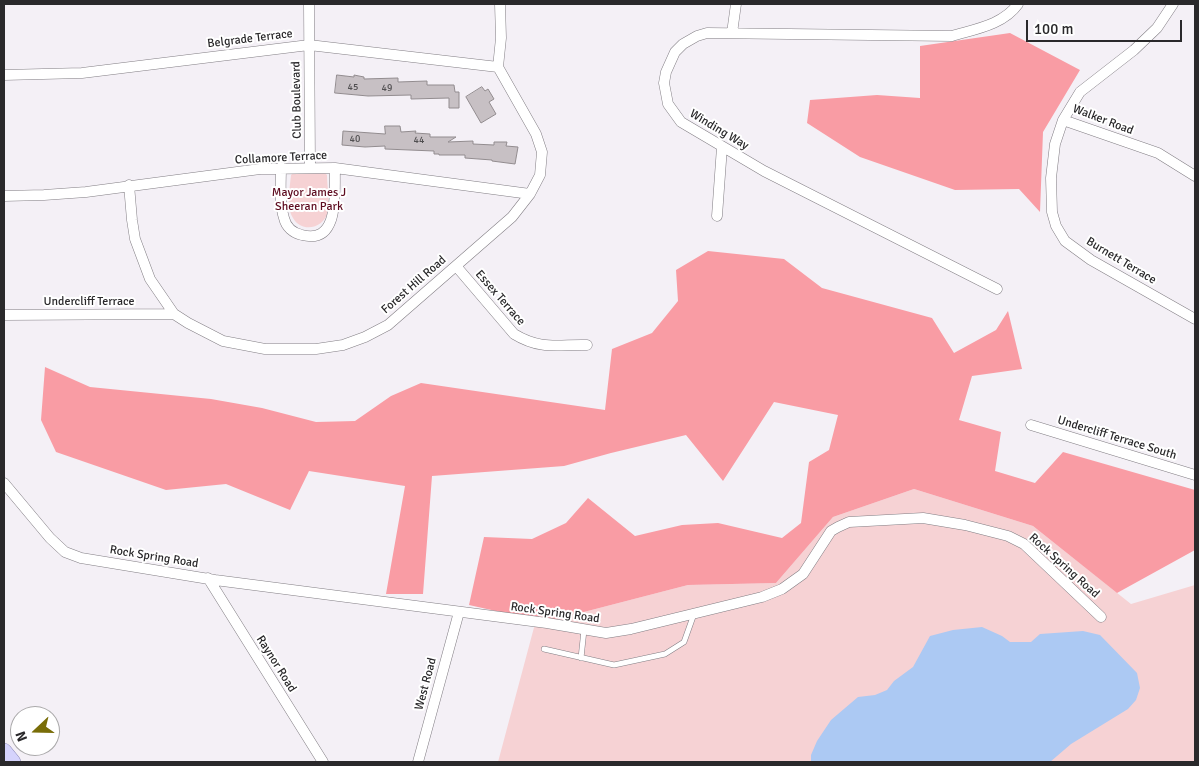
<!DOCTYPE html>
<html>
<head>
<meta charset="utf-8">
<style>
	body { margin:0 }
	#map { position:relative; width:1199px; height:766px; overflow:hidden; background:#f4f0f6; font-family:Signika,sans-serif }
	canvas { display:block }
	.frame { position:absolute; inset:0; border:5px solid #2a292b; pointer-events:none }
	.north { position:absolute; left:10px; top:706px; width:50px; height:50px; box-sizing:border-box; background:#fff; border:1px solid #aaa9aa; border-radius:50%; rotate:249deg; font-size:14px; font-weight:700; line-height:20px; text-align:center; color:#2a292b }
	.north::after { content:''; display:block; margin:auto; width:18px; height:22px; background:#796d08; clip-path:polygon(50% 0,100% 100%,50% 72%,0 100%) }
	.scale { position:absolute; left:1026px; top:20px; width:156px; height:22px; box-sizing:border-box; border:2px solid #2a292b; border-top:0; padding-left:6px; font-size:15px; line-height:18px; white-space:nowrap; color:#2a292b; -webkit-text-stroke:4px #fff; paint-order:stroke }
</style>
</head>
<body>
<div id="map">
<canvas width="1199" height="766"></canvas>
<div class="frame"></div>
<div class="north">N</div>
<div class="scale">100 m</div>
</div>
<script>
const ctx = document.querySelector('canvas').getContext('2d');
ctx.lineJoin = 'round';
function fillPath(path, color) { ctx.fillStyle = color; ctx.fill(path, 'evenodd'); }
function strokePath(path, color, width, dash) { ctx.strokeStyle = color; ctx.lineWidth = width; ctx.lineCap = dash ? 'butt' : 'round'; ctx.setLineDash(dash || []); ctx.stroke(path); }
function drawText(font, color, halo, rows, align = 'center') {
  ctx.font = font + ' Signika,sans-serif'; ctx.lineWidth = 4; ctx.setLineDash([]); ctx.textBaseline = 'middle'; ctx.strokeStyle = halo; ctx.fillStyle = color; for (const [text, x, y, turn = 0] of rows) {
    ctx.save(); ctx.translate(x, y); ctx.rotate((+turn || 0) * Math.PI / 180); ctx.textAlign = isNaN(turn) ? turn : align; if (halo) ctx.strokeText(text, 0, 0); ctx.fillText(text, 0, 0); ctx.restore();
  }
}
const green = new Path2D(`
	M294,172L325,173L327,175C327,187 330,200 328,211C325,228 302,234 293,218C286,207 290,187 291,175Z
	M914,489L1033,526L1131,604L1195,585V762H498L536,620H553L688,585L776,583L833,517Z`);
const forest = new Path2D(`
	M1010,33L1080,70L1043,132L1040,212L1019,189L955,190L860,157L807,123L810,100L877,95L920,98V46Z
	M708,251L784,259L822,288L932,318L954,353L996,330L1008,311L1022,369L972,376L959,420L1001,432L995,471L1035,483L1063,452L1195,490V550L1117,593L1033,526L914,489L833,517L776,583L688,585L553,620H536L469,605L484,537L532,539L566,523L588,498L635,536L682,525L718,523L782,538L801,523L809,462L829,450L838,415L774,402L723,481L686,435L611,453L564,466L432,476L423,594H386L405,486L309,471L290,510L226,484L166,490L56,452L41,420L45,367L90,387L211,399L262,408L316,422L355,421L391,396L421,383L605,410L612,349L652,333L678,301L676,270Z`);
const water = new Path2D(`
	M982,627L1002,636L1010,642H1031L1040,634L1083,631L1100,635L1137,673L1140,688L1136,700L1128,709L1071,744L1050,762H811V755L817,741L831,720L858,697L875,695L887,690L894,681L913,667L930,636L953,630Z`);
const building = new Path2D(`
	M337,75L354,77V75L364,77V79L398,78V82L427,81V85H454L455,92H459V108H449V98L411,99V95L368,96L335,93Z
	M482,87L485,91L488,89L494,99L489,102L496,114L481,123L466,97Z
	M385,126H400L401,132L416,131L415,133L430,134V137H456L448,142L473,141V144L494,145V142H507L506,146L518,147L515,164L492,161V160L465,158V155H439V154H434V151L385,149V146L365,147L342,145L343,131L385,134Z`);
const service = new Path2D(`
	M544,649L614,665L665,654L684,642L694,614
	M581,658L584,630`);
const minor = new Path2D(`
	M309,4L310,167
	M1173,4L1157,28L1134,50L1080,92L1063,120L1055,144L1051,178L1052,212L1056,226L1065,241L1091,260L1195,319
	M732,33L736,4
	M4,75L82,73L309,45L498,67
	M1063,120L1158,153L1195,176
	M281,167C281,183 279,203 284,218C286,227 293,233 302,235C341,245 334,190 335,168
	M129,185L132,220L135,239L150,279L174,314L188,323L223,341L265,349H316L343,345L365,337L388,325L512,217L530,194L540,175L542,152L536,134L498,67L501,38L500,4
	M4,196L44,195L86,192L260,169L335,168L530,194
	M717,216L722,147
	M456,266L514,334C542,351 560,344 587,345
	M997,289L764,171L681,122L668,104L664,83L666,72L675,52L683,44L697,36L707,33L952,36C975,29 1003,25 1018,4
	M4,315L174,314
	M1031,425L1195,475
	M4,483L50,538L65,552L81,558L215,580L547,623L606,633L631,629L762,597L782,589L803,574L831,531L838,527L849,522L923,518L965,525L1008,536L1024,544L1101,617
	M208,578L323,762
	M418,762L459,612`);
const primary = new Path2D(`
	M4,751L13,762`);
const numberNames = [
	["45",353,87],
	["49",387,88],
	["40",355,139],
	["44",419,140]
];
const streetNames = [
	["Belgrade Terrace",250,39,-7],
	["Club Boulevard",297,100,-91],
	["Walker Road",1103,120,21],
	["Winding Way",719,130,31],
	["Collamore Terrace",281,158,-3],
	["Burnett Terrace",1121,261,31],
	["Forest Hill Road",414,285,-41],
	["Essex Terrace",500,298,49],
	["Undercliff Terrace",89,302],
	["Undercliff Terrace South",1117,438,17],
	["Rock Spring Road",154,557,9],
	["Rock Spring Road",1064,566,42],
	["Rock Spring Road",555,613,8],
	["Raynor Road",276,664,58],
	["West Road",426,684,-75]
];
const parkNames = [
	["Mayor James J",309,193],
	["Sheeran Park",309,207]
];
fillPath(green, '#f6d2d4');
fillPath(forest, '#f99ca4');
fillPath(water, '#acc9f3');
fillPath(building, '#c7c0c4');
strokePath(building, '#928c8f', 1);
strokePath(service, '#827e84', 6);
strokePath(minor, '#827e84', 11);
strokePath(primary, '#8784b2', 16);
strokePath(service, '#fff', 5);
strokePath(minor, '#fff', 10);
strokePath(primary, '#d5d3fc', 15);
drawText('10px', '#514f51', null, numberNames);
drawText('12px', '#2a292b', '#fff', streetNames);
drawText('12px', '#5e0c20', '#fff', parkNames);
</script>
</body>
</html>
